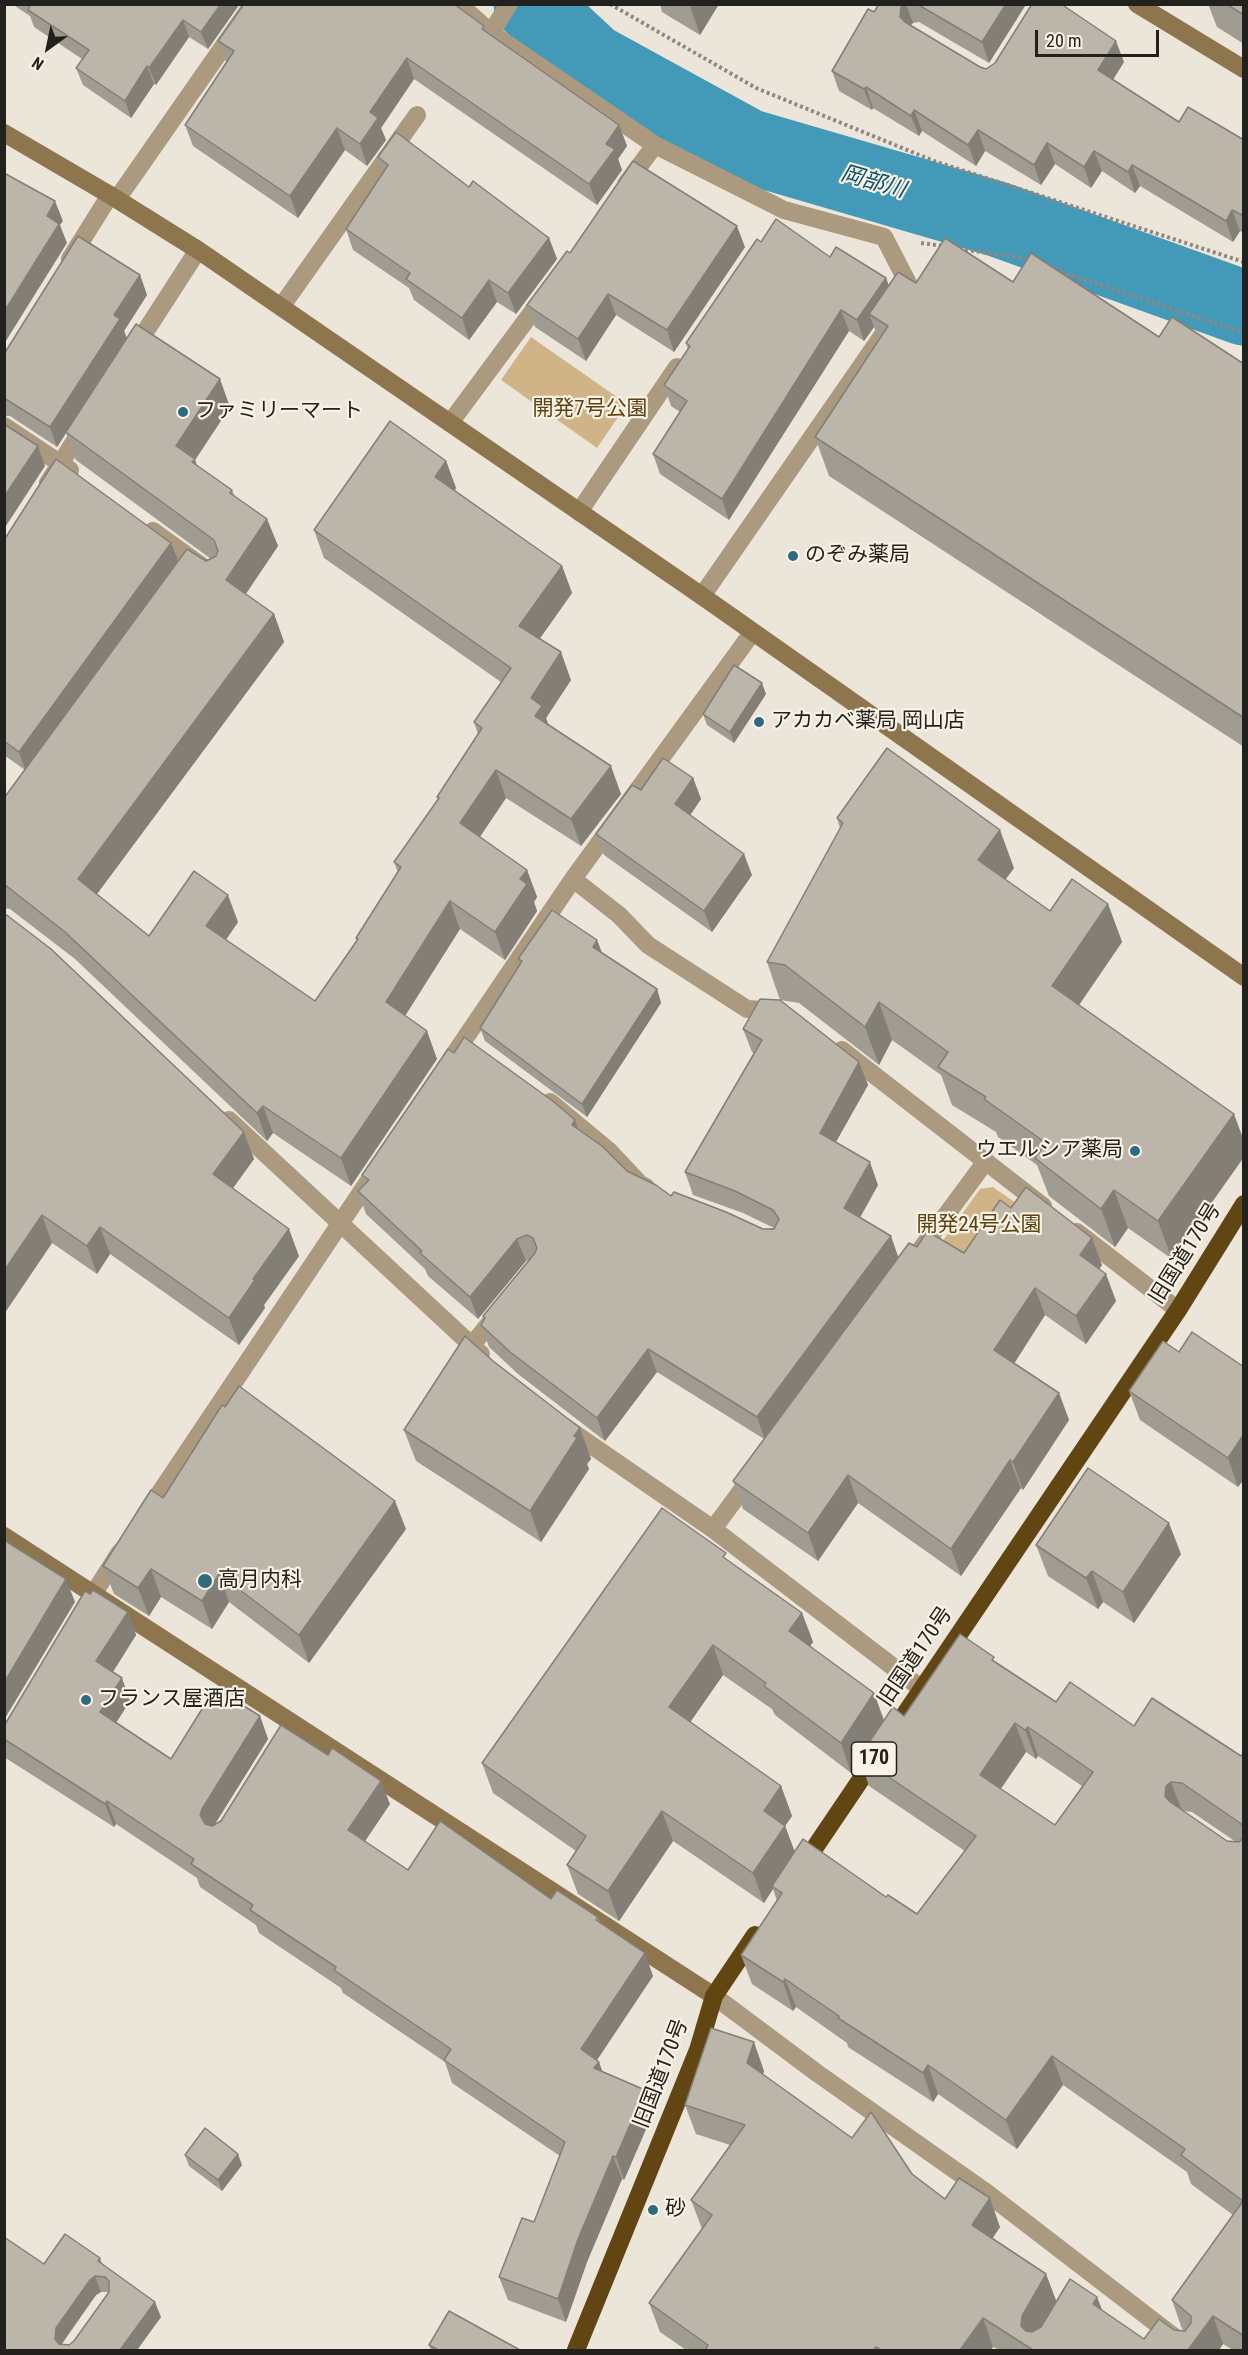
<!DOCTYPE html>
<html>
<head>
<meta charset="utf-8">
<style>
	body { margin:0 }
	#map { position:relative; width:1248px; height:2355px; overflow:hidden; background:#ece5da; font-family:"Roboto Condensed",sans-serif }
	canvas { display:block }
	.frame { position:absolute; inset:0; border:6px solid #23211d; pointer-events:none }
	.north { position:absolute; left:18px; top:18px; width:60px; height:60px; -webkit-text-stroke:4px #f9f2e7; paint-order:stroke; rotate:213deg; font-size:16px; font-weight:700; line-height:24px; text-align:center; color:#23211d }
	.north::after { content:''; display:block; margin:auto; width:21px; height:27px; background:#23211d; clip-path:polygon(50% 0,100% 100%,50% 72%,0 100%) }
	.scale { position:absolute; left:1035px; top:30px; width:124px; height:27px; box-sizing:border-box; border:3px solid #23211d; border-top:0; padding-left:8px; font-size:18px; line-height:21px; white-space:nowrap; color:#23211d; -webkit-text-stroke:4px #f9f2e7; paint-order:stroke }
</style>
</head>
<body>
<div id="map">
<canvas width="1248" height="2355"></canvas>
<div class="frame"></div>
<div class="north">N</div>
<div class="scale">20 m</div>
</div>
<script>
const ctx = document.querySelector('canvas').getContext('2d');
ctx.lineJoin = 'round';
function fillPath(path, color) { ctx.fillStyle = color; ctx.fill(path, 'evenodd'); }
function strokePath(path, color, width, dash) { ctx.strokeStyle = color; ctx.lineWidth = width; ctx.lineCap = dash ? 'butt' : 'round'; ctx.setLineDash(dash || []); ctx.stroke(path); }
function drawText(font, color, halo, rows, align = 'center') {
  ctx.font = font + ' "Roboto Condensed","Noto Sans JP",sans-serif'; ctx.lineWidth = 4.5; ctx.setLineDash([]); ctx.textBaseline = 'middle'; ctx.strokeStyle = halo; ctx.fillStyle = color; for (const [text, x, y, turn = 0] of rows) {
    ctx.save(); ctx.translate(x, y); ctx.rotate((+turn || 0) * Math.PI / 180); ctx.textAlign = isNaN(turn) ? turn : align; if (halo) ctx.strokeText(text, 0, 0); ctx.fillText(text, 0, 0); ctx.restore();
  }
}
const green = new Path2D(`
	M531,337L627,404L597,448L501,380Z
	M993,1187L1020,1206L973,1271L939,1246L980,1189Z`);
const river = new Path2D(`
	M531,4L592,61L747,146L997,219L1244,308`);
const path = new Path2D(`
	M610,4L756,88L934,161L1244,262
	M921,243L943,246
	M959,249L1017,257L1031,262
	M1055,270L1244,333`);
const lane = new Path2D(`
	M471,1346L499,1312`);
const street = new Path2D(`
	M459,4L491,33L655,145L784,210L884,237L912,291L909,296
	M491,33L509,4
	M626,184L655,145
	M117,199L253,4
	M70,259L110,195
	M281,307L417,115
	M134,349L198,250
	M450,423L544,296
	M4,426L70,470
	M48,483L83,428
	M579,512L677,367
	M153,531L203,567
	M702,596L887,329
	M573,879L619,915L648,945L747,1009L779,1011
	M842,1050L1043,1206
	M451,1059L573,879L752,633
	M550,1102L609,1151L640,1184L646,1187
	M229,1120L481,1354
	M1077,1232L1178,1310
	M918,1253L986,1161
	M565,1427L713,1529L922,1689
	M145,1515L372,1176
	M713,1529L753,1475
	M85,1607L120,1552
	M714,1996L817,2073L983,2190L1191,2350`);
const secondary = new Path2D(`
	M1137,4L1244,69
	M4,133L110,195L198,250L702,596L1244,977
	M4,1536L714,1996`);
const highway = new Path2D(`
	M801,1868L1178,1310L1244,1204
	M576,2350L698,2050L714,1996L755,1935`);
const wall = new Path2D(`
	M12,4H238L239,5L208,49L189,37L156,85L154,84L131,118L83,85L76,68L82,59L34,27L30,16Z
	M660,4H719L700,35L662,12Z
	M879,4H1025V6L989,63L919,22L913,23L910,25L980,67L986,69L1124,62L1113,79L1179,122L1244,140V233L1240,231L1233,242L1140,186L1135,193L1102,171L1091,188L1055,164L1041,185L985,151L976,166L922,131L919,136L873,108L872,110L839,91L832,71Z
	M1208,4H1244V44L1217,27Z
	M484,26L486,32L619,125L627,146L618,159L622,170L597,205L414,79L381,128L386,140L367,166L345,150L298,218L193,146L185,125L226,62L218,41Z
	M378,157L469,187L549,238L557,259L516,314L497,302L469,340L414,300L409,288L353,250L346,229L383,173Z
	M761,242L830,257L886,278L889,286L916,283L1013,282L1159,337L1244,364V747L829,476L815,437L879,340L874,327L864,341L849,331L729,520L660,474L653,454L680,412L671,406L664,385L688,349L686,343Z
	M745,247L674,352L616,315L586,361L535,327L527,305L570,253Z
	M140,275L147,295L124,331L127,338L230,407L195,460L197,466L232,490L235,497L267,519L278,546L246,594L274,614L284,642L97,894L149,936L238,922L226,940L315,1001L357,941L356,938L398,873L394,862L438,799L437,797L478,734L474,722L501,682L324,558L314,530L446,461L456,488L455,490L562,566L572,593L539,639L571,680L546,718L548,724L621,794L581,846L506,798L480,837L527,870L537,897L534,902L537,911L505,960L460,929L405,1016L437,1059L351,1186L273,1133L267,1141L75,959L10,909L4,908V798L25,770L4,755V537L171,543L178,561H206L211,559L76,460L66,433L57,447L10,416H4V354Z
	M766,694L734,743L707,725L703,714Z
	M693,778L701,799L690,815L752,875L712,932L604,855L596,834L641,790Z
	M837,818L1014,868L1005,879L1050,911L1108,904L1122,942L1079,1005L1234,1114L1172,1259L1128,1228L1115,1247L1049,1196L1037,1165L998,1137L996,1132L952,1105L941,1075L892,1040L879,1065L799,1003L780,1000L767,962L840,828Z
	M4,913L244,1132L254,1159L233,1188L299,1256L264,1305L265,1308L239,1345L110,1254L97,1274L52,1243L4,1314Z
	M597,940L602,953L657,989L661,1003L587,1117L485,1041L480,1028L520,964L518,959Z
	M743,1029L859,1062L868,1085L836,1142L878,1185L860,1218L899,1257L917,1247L964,1253L1011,1208L1102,1265L1099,1269L1116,1301L1086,1344L1045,1315L1014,1363L1059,1393L1069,1420L1023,1490L1021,1488L961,1576L858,1503L818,1561L743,1509L733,1481L764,1439L657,1372L605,1441L518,1374L489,1347L481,1325L484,1319L483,1316L529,1260L526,1261L478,1319L428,1276L425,1269L366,1214L358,1191L365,1184L362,1175L454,1053L575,1120L578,1129L627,1171L671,1196L763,1229L774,1228L743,1213L693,1195L685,1172L754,1054L752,1052Z
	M1179,1352L1244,1367V1479L1238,1487L1140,1420L1129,1391Z
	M493,1361L580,1428L591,1459L587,1464L589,1469L541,1542L416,1461L404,1430Z
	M163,1498L406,1529L309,1663L229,1602L212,1629L161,1597L149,1616L114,1594L103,1566Z
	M1036,1545L1181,1554L1134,1623L1103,1602L1098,1609L1048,1576Z
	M728,1560L802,1613L813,1642L810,1646L884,1720L904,1716L996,1662L1056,1702L1134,1726L1241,1756L1244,1753V2350H1233L1223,2344L1219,2350H999L993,2347L991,2350H686L660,2332L649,2303L702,2229L691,2200L730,2145L696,2134L685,2105L764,2071L763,2075L852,2138L912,2174L945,2199L1000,2227L992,2239L1046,2274L1056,2301L1097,2297L1102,2310L1144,2339L1174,2330L1185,2331L1182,2329L1172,2300L1233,2215L1191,2184L1187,2172L1063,2085L1017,2149L938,2094L933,2102L848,2047L847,2043L796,2007L793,2011L752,1984L741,1955L777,1901L773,1889L764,1903L673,1841L619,1921L578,1894L567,1865L576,1851L493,1793L482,1763ZM723,1675L772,1709L775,1715L851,1773L860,1760L869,1786L965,1851L917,1914L886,1897L795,1853L785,1826L792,1816L781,1786L690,1722ZM1026,1752L1036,1759L1038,1756L1082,1786L1055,1825L1001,1789ZM1183,1811L1192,1812L1236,1842L1227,1841Z
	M90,1594L128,1612L136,1635L113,1672L130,1701L116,1723L171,1759L260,1716L268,1739L215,1824L390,1804L365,1841L408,1870L551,1899L598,1917L600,1923L653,1976L597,2060L599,2062L602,2071L645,2090L653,2113L624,2180L622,2179L587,2262L566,2322L508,2300L499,2277L534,2222L560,2156L452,2083L445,2062L343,1993L341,1988L259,1933L256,1925L200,1887L197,1878L116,1824L114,1827L4,1757V1726Z
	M185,2155L242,2165L222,2191L189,2166Z
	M100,2258L102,2263L161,2317L137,2350H4L44,2264ZM101,2292H109L74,2341L69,2345L62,2344L96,2295Z
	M429,2345L520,2350H431Z`);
const shadedWall = new Path2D(`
	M221,4L239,5L208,49L201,32Z
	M690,4H719L700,35L690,6Z
	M903,4H906L913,23L908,28L900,17L901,7Z
	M1006,4H1025V6L989,63L982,42Z
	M183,20L189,37L156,85L149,68Z
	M1116,41L1124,62L1106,91L1098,70Z
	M407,58L414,79L381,128L386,140L367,166L360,144L370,112Z
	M147,66L154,84L131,118L125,101Z
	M866,87L873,108L872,110L864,89Z
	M914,110L922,131L919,136L911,116Z
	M619,125L627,146L618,159L622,170L597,205L589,184L606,144Z
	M337,128L345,150L298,218L290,196Z
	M978,130L985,151L976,166L968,145Z
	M1047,143L1055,164L1041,185L1034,165Z
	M1094,151L1102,171L1091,188L1084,167Z
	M1132,165L1140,186L1135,193L1128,172Z
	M55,201L63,221L60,225L67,243L4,344V312L47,216Z
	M1232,210L1240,231L1233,242L1226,221Z
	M737,226L745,247L674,352L667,330Z
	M549,238L557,259L516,314L508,293Z
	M140,275L147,295L124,331L127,339L57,447L50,427L114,315Z
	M886,278L893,298L869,314L874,327L864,341L857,320Z
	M489,280L497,302L469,340L462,318Z
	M608,294L616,315L586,361L578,339Z
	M841,310L849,331L729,520L722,499Z
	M220,379L230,407L195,460L205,487L176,446Z
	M38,446L45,466L4,529V497Z
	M446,461L456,488L445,504L435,477Z
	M267,519L278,546L236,608L226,580Z
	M171,543L179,563L26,772L19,752Z
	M562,566L572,593L529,654L519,626Z
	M274,614L284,642L88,906L78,879Z
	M561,652L571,680L546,718L552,734L535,716L531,698Z
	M762,683L766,694L734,743L730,732Z
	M611,766L621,794L581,846L571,819Z
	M496,770L506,798L470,851L460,823Z
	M693,778L701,799L683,826L675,804Z
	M1000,830L1014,868L992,898L978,860Z
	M744,854L752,875L712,932L704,911Z
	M527,870L537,897L534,902L537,911L505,960L495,932L520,879Z
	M228,895L238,922L216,954L206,926Z
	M450,901L460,929L396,1030L386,1002Z
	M1108,904L1122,942L1066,1024L1052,986Z
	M597,940L602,953L593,947Z
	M657,989L661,1003L587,1117L582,1104Z
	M879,1002L892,1040L879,1065L865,1027Z
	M427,1031L437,1059L351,1186L341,1158Z
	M859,1062L868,1085L828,1156L820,1133Z
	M263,1106L273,1133L267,1141L257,1113Z
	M1234,1114L1244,1141V1157L1172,1259L1158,1221Z
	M575,1120L583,1143L572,1125Z
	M244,1132L254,1159L223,1202L213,1174Z
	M870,1162L878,1185L852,1231L844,1208Z
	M1114,1190L1128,1228L1115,1247L1101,1209Z
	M42,1215L52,1243L4,1314V1271Z
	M100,1227L110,1254L97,1274L87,1246Z
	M289,1229L299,1256L264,1305L265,1308L239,1345L229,1318L253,1279Z
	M891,1236L899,1259L765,1440L757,1417Z
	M1092,1238L1102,1265L1090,1282L1080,1255Z
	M517,1239L526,1261L478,1319L470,1297Z
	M1106,1274L1116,1301L1086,1344L1076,1316Z
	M1035,1288L1045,1315L1005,1378L994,1350Z
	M648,1349L657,1372L605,1441L597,1418Z
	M1059,1393L1069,1420L1023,1490L1013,1462Z
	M580,1428L591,1459L587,1464L589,1469L541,1542L530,1511L574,1436Z
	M1244,1434V1479L1238,1487L1228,1458Z
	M1010,1460L1021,1488L961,1576L951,1549Z
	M848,1475L858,1503L818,1561L808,1533Z
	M395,1501L406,1529L309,1663L299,1635Z
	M1169,1523L1181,1554L1134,1623L1123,1592Z
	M151,1569L161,1597L149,1616L138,1588Z
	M1092,1571L1103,1602L1098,1609L1086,1578Z
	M219,1574L229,1602L212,1629L202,1601Z
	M66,1579L75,1602L4,1720V1683Z
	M128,1612L136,1635L105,1684L96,1661Z
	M802,1613L813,1642L800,1660L789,1631Z
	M713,1645L723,1675L680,1737L669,1707Z
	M122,1678L130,1701L108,1735L100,1712Z
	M874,1693L885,1723L859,1757L860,1760L851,1773L841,1743Z
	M260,1716L268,1739L210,1832L200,1815L202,1809Z
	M1015,1723L1026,1752L990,1804L980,1775Z
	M1028,1727L1038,1756L1036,1759L1025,1730Z
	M381,1781L390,1804L357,1853L348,1830Z
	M1171,1782L1182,1811L1176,1815L1165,1796L1166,1786Z
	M781,1786L792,1816L785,1826L796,1855L772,1886L773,1889L764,1903L753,1873L764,1811Z
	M107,1801L116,1824L114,1827L105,1804Z
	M662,1811L673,1841L619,1921L608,1891Z
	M645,1953L653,1976L589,2072L581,2049Z
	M785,1979L796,2007L793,2011L783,1982Z
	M754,2042L764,2071L757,2092L747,2063Z
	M1052,2056L1063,2085L1017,2149L1006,2120Z
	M599,2062L607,2085L594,2068Z
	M928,2065L938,2094L933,2102L923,2073Z
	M645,2090L653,2113L624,2180L616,2157Z
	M238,2154L242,2165L222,2191L218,2180Z
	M613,2156L622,2179L587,2262L566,2322L558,2299L578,2239Z
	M990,2198L1000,2227L982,2254L972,2225Z
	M1046,2274L1057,2303L1032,2350L1021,2326L1022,2316Z
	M95,2276L101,2292L96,2295L62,2343L61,2350L55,2339L56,2328L90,2280Z
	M1097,2297L1108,2326L1093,2304Z
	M155,2302L161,2317L137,2350H120Z
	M1213,2316L1223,2344L1219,2350H1188Z
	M983,2318L993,2347L991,2350H960Z`);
const building = new Path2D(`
	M31,4H221L201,32L183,20L149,68L147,66L125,101L76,68L89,50L28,10Z
	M244,4H454L484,26L482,29L619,125L606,144L615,149L589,184L407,58L370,112L378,118L360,144L337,128L290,196L185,125L234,51L218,41Z
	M879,4H903L901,7L900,17L905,22L980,67L986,69L995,63L1032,4H1061L1116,41L1098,70L1179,122L1188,107L1244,140V216L1232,210L1226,221L1132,165L1128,172L1094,151L1084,167L1047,143L1034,165L978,130L968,145L914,110L911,116L866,87L864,89L832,71L868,9L874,12Z
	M917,4H1006L982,42Z
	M1226,4H1244V15Z
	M396,132L469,187L473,181L549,238L508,293L489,280L462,318L406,279L410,273L346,229L388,165L378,157Z
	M633,161L737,226L667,330L608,294L578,339L527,305L567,251L570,253Z
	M4,173L55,201L47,216L59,224L4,312Z
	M776,219L830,257L836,247L886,278L857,320L841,310L722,499L653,454L687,401L664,385L690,346L686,343L757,239L761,242Z
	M78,236L140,275L114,315L120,319L50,427L4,398V354Z
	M945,238L1013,282L1031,253L1159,337L1172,317L1244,364V718L815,437L888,326L869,314L898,272L916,283Z
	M136,324L220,379L176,446L195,459L192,462L232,490L230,493L267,519L226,580L274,614L78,879L149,936L194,871L228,895L206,926L315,1001L358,939L356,938L401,867L394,862L439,798L437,797L482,728L474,722L511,668L314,530L390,421L446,461L435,477L562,566L519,626L561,652L531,698L542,706L535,716L611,766L571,819L496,770L460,823L527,870L520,879L527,884L495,932L450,901L386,1002L427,1031L341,1158L263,1106L257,1113L65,932L4,884V798L187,549L206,561L216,556L218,551L214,540L66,432Z
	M4,424L38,446L4,497Z
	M56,459L171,543L19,752L4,741V537H6Z
	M734,665L762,683L730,732L703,714Z
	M887,748L1000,830L978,860L1050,911L1072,879L1108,904L1052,986L1234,1114L1158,1221L1114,1190L1101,1209L1035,1158L1046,1143L984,1099L986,1097L938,1067L948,1052L879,1002L865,1027L785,965L767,962L843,823L837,818Z
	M663,758L693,778L675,804L744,854L704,911L596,834L632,785L641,790Z
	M552,910L597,940L593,947L657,989L582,1104L480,1028L522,961L518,959Z
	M4,913L51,949L244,1132L213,1174L289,1229L253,1279L255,1280L229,1318L100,1227L87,1246L42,1215L4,1271Z
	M760,999L780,1000L859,1062L820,1133L870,1162L844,1208L891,1236L757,1417L648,1349L597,1418L510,1352L481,1325L485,1318L483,1316L535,1253L537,1248L533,1238L527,1235L517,1239L470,1297L420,1253L422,1251L358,1191L369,1180L362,1175L448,1049L454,1053L464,1037L554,1102L575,1120L572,1125L602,1146L627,1171L656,1185L671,1196L674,1192L726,1212L763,1229H774L779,1219L773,1210L735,1191L685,1172L762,1040L743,1029Z
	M1026,1187L1092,1238L1080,1255L1106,1274L1076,1316L1035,1288L994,1350L1059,1393L1013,1462L1010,1460L951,1549L848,1475L808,1533L733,1481L909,1243L917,1247L927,1231L964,1253L1000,1200L1011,1208Z
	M1192,1332L1244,1367V1434L1228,1458L1129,1391L1163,1341L1179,1352Z
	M465,1336L493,1361L580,1428L574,1436L577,1438L530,1511L404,1430Z
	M239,1386L395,1501L299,1635L219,1574L202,1601L151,1569L138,1588L103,1566L151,1490L163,1498L222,1405L225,1407Z
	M1088,1468L1169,1523L1123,1592L1092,1571L1086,1578L1036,1545Z
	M662,1508L726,1553L723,1557L802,1613L789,1631L874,1693L841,1743L764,1686L766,1683L713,1645L669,1707L781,1786L764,1811L785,1826L753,1873L662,1811L608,1891L567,1865L586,1836L482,1763Z
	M4,1540L66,1579L4,1683Z
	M93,1590L128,1612L96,1661L122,1678L100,1712L171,1759L215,1688L260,1716L202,1809L200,1815L205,1824L212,1826L221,1821L281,1725L328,1755L332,1748L381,1781L348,1830L408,1870L440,1821L551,1899L557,1890L598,1917L596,1920L645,1953L581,2049L599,2062L594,2068L645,2090L616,2157L613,2156L578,2239L558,2299L499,2277L522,2218L534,2222L565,2142L444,2060L451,2049L334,1970L336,1967L250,1910L253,1905L191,1864L194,1859L107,1801L105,1804L4,1739V1726L85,1591L90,1594Z
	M960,1634L994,1657L992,1660L1056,1702L1070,1682L1134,1726L1152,1698L1241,1756L1244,1753V1827L1240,1823L1182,1783L1171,1782L1166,1786L1165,1796L1169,1801L1227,1841L1239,1842L1243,1838L1244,1832V2336L1213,2316L1188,2350H1033L983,2318L960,2350H881L876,2347L873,2350H705L708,2345L649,2303L712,2215L691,2200L745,2125L685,2105L711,2028L754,2042L747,2063L852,2138L871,2112L912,2174L945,2199L959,2178L990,2198L972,2225L1046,2274L1022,2316L1021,2326L1026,2331L1032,2332L1041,2327L1070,2279L1097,2297L1093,2304L1144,2339L1159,2319L1174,2330L1185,2331L1191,2323V2316L1172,2300L1243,2201L1181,2155L1185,2149L1052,2056L1006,2120L928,2065L923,2073L838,2018L839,2016L785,1979L783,1982L741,1955L782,1893L772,1886L803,1839L886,1897L888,1895L917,1914L976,1836L859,1757L893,1707L904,1716ZM1015,1723L1025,1730L1028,1727L1093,1772L1055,1825L980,1775Z
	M205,2128L238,2154L218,2180L185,2155Z
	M65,2234L100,2258L98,2261L155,2302L120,2350H4V2237L44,2264ZM95,2276L105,2277L109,2281V2292L74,2341L69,2345L59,2344L55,2339L56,2328L90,2280Z
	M449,2311L520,2350H438L429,2345Z`);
const markers = [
	[183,412,6,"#2e6b81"],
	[793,556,6,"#2e6b81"],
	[759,722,6,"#2e6b81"],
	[1135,1151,6,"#2e6b81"],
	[205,1581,8,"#2e6b81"],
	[86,1700,6,"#2e6b81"],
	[653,2210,6,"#2e6b81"]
];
const shields = [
	[874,1759,45]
];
const shieldNames = [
	["170",874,1759]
];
const parkNames = [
	["開発7号公園",590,410],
	["開発24号公園",979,1226]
];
const poiNames = [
	["ファミリーマート",195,412],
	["のぞみ薬局",805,556],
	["アカカベ薬局 岡山店",771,722],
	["ウエルシア薬局",1123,1151,"right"],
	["高月内科",218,1581],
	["フランス屋酒店",98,1700],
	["砂",665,2210]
];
const streetNames = [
	["旧国道170号",1186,1254,-58],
	["旧国道170号",916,1657,-56],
	["旧国道170号",662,2074,-69]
];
const waterNames = [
	["岡部川",873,183,16]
];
fillPath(green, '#d0b487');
strokePath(river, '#4399b8', 75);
strokePath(path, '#8d8881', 4, [3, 3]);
strokePath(lane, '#ab9a7f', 18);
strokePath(street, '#ab9a7f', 18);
strokePath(secondary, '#8d754d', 18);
strokePath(highway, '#614613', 18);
fillPath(wall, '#a19c92');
fillPath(shadedWall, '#837f77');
fillPath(building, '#bbb5aa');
strokePath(building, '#837f77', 1.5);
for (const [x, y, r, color] of markers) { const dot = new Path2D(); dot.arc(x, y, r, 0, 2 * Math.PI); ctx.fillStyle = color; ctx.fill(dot); strokePath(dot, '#f9f2e7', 2); }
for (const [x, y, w] of shields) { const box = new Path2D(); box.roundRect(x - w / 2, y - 17, w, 34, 4.5); ctx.fillStyle = '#f9f2e7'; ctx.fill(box); strokePath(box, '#23211d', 1.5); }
drawText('bold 20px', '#23211d', null, shieldNames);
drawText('21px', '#5d430f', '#f9f2e7', parkNames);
drawText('21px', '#23211d', '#f9f2e7', poiNames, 'left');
drawText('21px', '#23211d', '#f9f2e7', streetNames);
drawText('italic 22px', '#075268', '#f9f2e7', waterNames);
</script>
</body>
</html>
